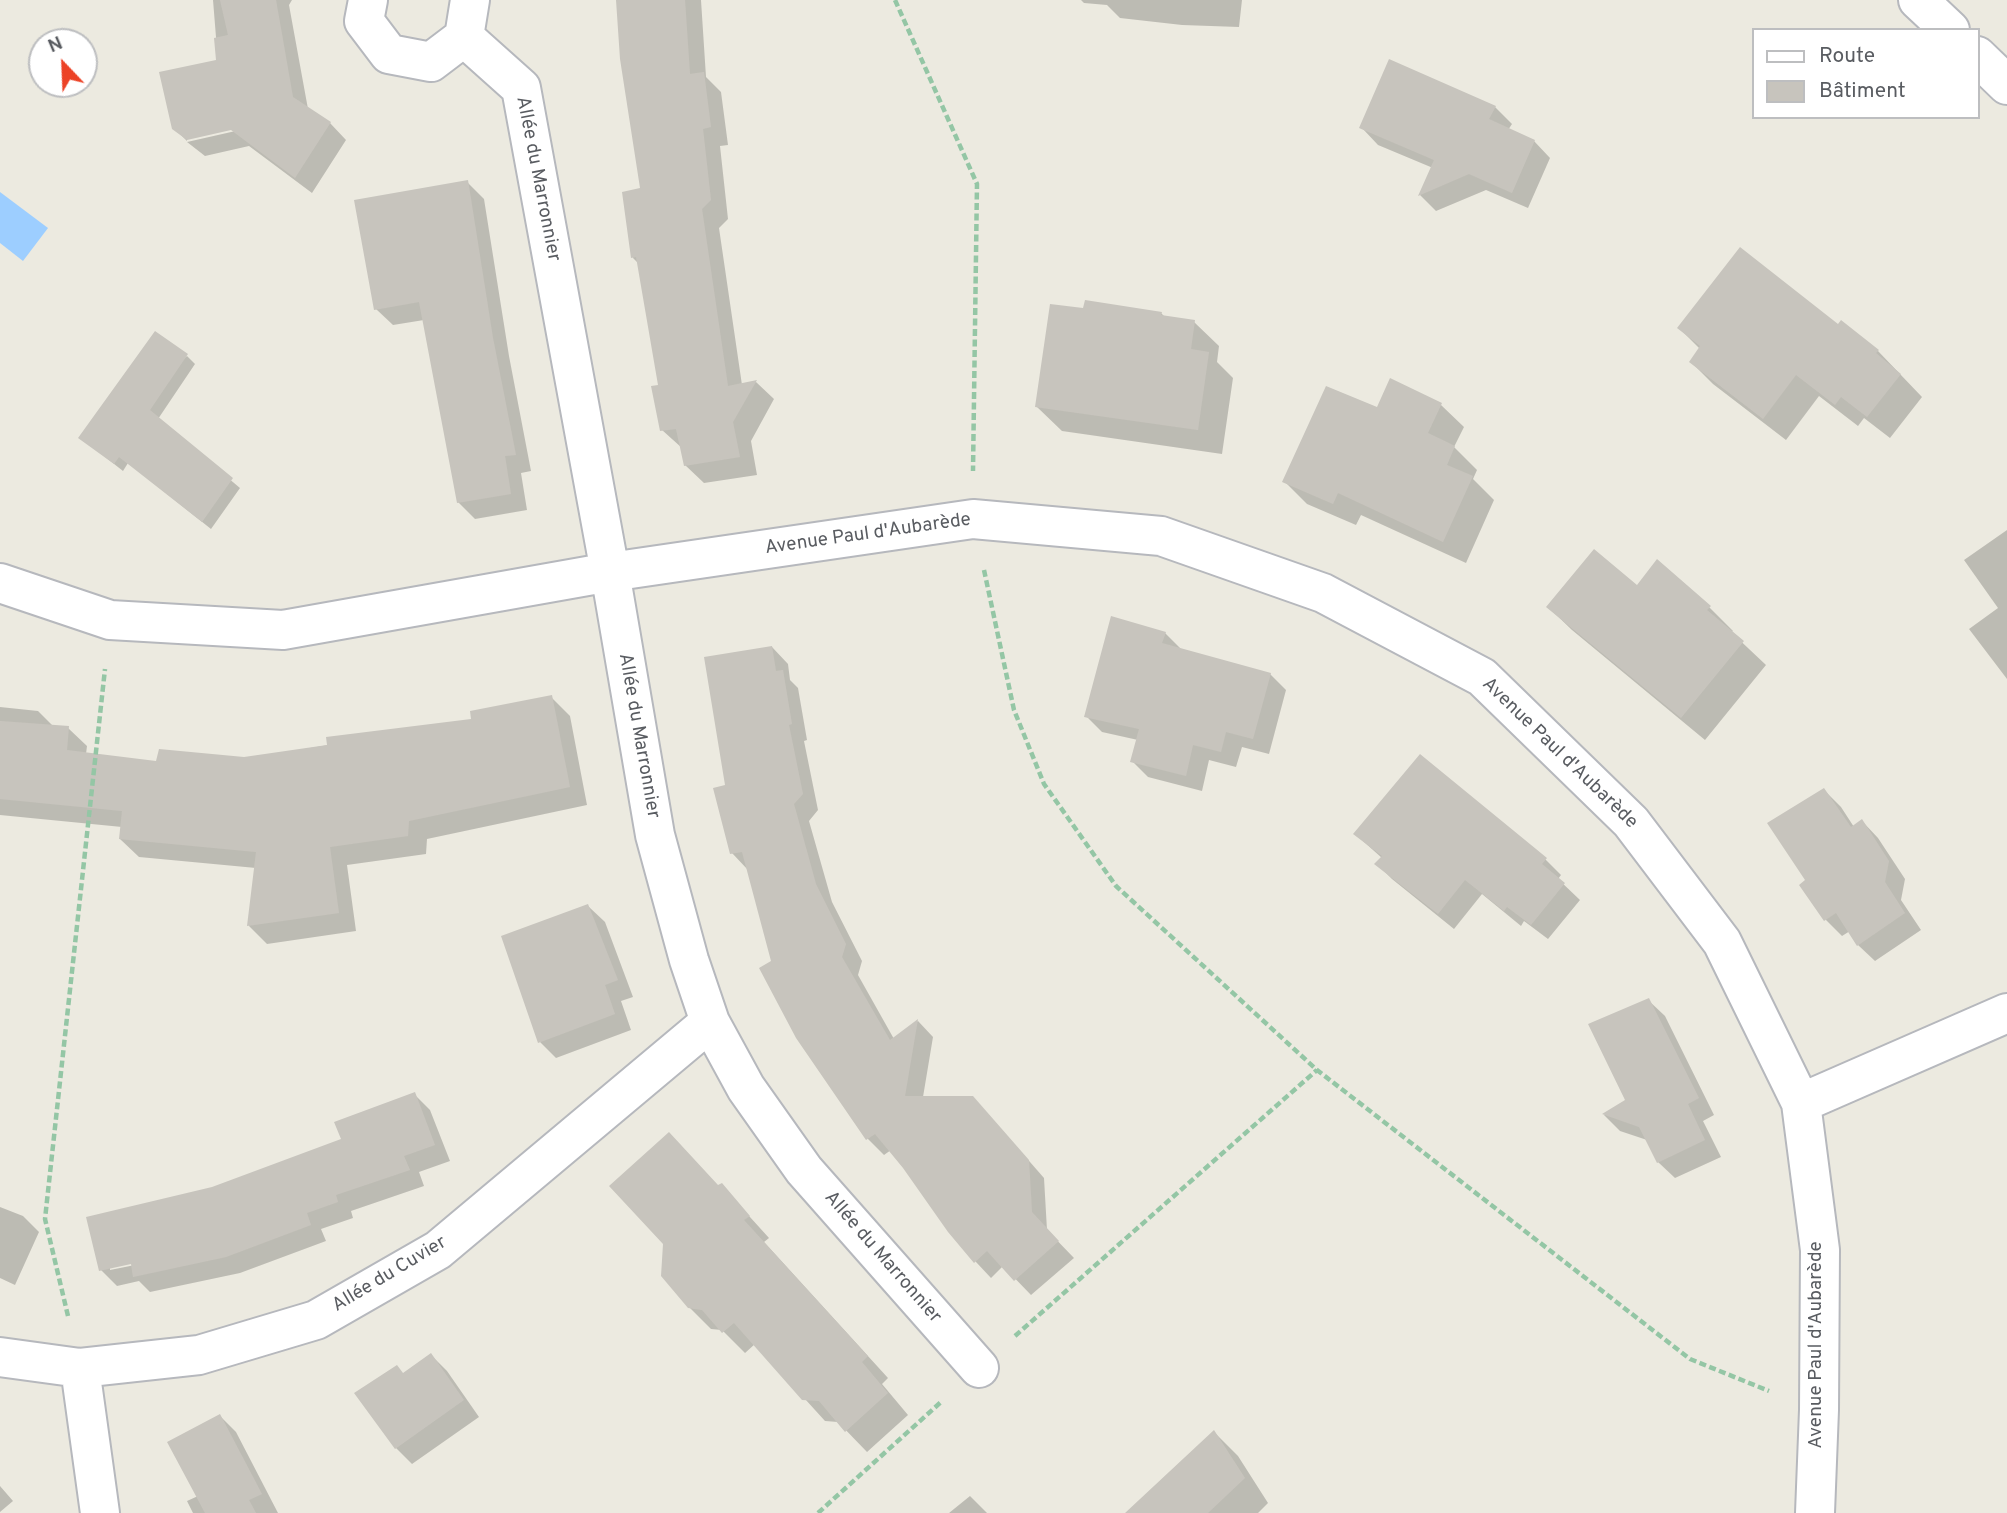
<!DOCTYPE html>
<html>
<head>
<meta charset="utf-8">
<style>
	body { margin:0 }
	#map { position:relative; width:2007px; height:1513px; overflow:hidden; background:#eceae0; font-family:Overpass,sans-serif }
	canvas { display:block }
	.legend { position:absolute; left:1752px; top:28px; width:228px; height:91px; box-sizing:border-box; background:#fff; border:2px solid #bdbec0; margin:0; padding:9px 12px; list-style:none; font-size:21px; color:#595c61 }
	.legend li { display:flex; align-items:center; gap:14px; height:35px }
	.legend b { width:35px; border:2px solid #bdbec0 }
	.north { position:absolute; left:28px; top:28px; width:70px; height:70px; box-sizing:border-box; background:#fff; border:2px solid #bdbec0; border-radius:50%; rotate:337deg; font-size:19px; font-weight:700; line-height:28px; text-align:center; color:#595c61 }
	.north::after { content:''; display:block; margin:auto; width:24px; height:32px; background:#ec4226; clip-path:polygon(50% 0,100% 100%,50% 72%,0 100%) }
</style>
</head>
<body>
<div id="map">
<canvas width="2007" height="1513"></canvas>
<ul class="legend">
<li><b style="height:9px;background:#fff"></b>Route</li>
<li><b style="height:19px;background:#c7c4bd"></b>Bâtiment</li>
</ul>
<div class="north">N</div>
</div>
<script>
const ctx = document.querySelector('canvas').getContext('2d');
ctx.lineJoin = 'round';
function fillPath(path, color) { ctx.fillStyle = color; ctx.fill(path, 'evenodd'); }
function strokePath(path, color, width, dash) { ctx.strokeStyle = color; ctx.lineWidth = width; ctx.lineCap = dash ? 'butt' : 'round'; ctx.setLineDash(dash || []); ctx.stroke(path); }
function drawText(font, color, halo, rows, align = 'center') {
  ctx.font = font + ' Overpass,sans-serif'; ctx.lineWidth = 7; ctx.setLineDash([]); ctx.textBaseline = 'middle'; ctx.strokeStyle = halo; ctx.fillStyle = color; for (const [text, x, y, turn = 0] of rows) {
    ctx.save(); ctx.translate(x, y); ctx.rotate((+turn || 0) * Math.PI / 180); ctx.textAlign = isNaN(turn) ? turn : align; if (halo) ctx.strokeText(text, 0, 0); ctx.fillText(text, 0, 0); ctx.restore();
  }
}
const water = new Path2D(`
	M0,192L48,228L23,261L0,243Z`);
const shadow = new Path2D(`
	M213,0H292L289,5L308,109L330,123L346,140L312,193L249,146L205,156L187,142L240,130L239,126L187,138V141L174,128L218,62Z
	M618,0H701L706,77L721,92L728,145L720,146L728,219L719,228L742,385L756,382L774,399L751,441L757,475L704,483L685,465L682,448L662,430L660,387L639,264L633,258L642,190Z
	M1081,0H1242L1239,27L1182,25L1120,18L1107,5L1084,3Z
	M1495,107L1512,124L1508,130L1534,141L1550,158L1528,208L1486,190L1436,211L1420,195L1433,168L1378,145L1362,128Z
	M467,182L484,199L509,356L531,471L521,473L527,510L475,519L458,502L424,320L393,325L376,309Z
	M1084,310L1161,313L1166,318L1194,322L1219,346L1217,362L1233,378L1222,454L1062,431L1037,407Z
	M1842,322L1878,351L1922,397L1890,438L1864,418L1858,426L1819,396L1786,440L1713,384L1691,362L1700,349L1679,328L1838,326Z
	M187,356L195,364L158,419L240,488L211,529L128,463L123,471L81,438Z
	M1391,381L1441,405L1464,427L1454,447L1477,470L1473,479L1494,500L1466,563L1361,515L1356,525L1307,504L1284,481L1377,409Z
	M2007,530V679L1969,629L1998,608L1964,560Z
	M1637,587L1709,607L1733,631L1731,632L1766,665L1705,740L1572,630L1548,607Z
	M1165,633L1181,649L1270,674L1286,690L1269,754L1242,747L1236,767L1209,760L1202,791L1148,777L1132,761L1138,740L1102,732L1086,716Z
	M772,647L788,664L790,680L798,688L807,740L804,741L818,810L809,821L832,902L862,961L858,975L894,1039L918,1021L933,1037L923,1097L988,1114L1044,1178L1047,1230L1074,1258L1031,1295L1003,1266L991,1278L976,1262L949,1231L891,1150L884,1155L868,1139L798,1037L773,962L748,870L732,853L727,786Z
	M551,697L570,716L587,805L427,839L426,854L347,865L356,931L267,944L249,926L256,868L139,857L120,839L122,827L0,815V707L38,711L54,727L68,728L87,746L86,754L157,763L244,759L473,721Z
	M1824,790L1841,807L1854,827L1862,821L1878,838L1905,879L1901,900L1921,930L1875,961L1858,945L1850,931L1842,936L1826,920L1808,880Z
	M1355,834L1545,859L1561,875L1558,879L1580,900L1548,939L1524,921L1521,926L1482,894L1454,929L1392,879L1377,864L1382,858Z
	M588,906L605,922L633,997L621,1001L631,1030L556,1058L540,1042Z
	M1648,1000L1665,1016L1714,1115L1703,1121L1721,1157L1675,1178L1658,1162L1647,1140L1620,1131L1604,1115L1627,1100Z
	M414,1094L430,1110L450,1161L419,1172L424,1186L351,1211L353,1218L321,1229L326,1241L240,1273L150,1292L139,1281L117,1286L101,1270L213,1189L343,1140ZM139,1260L140,1264L110,1270V1267Z
	M721,1185L769,1238L764,1242L888,1378L882,1384L908,1415L867,1452L838,1422L825,1421L755,1344L745,1353L722,1330L711,1329L689,1307L719,1187Z
	M0,1207L23,1216L39,1232L15,1285L0,1278Z
	M431,1355L447,1371L479,1417L412,1464L396,1448L404,1375Z
	M220,1416L236,1432L278,1513H193L187,1501L198,1496Z
	M1214,1432L1238,1456L1268,1503L1258,1513H1128Z
	M0,1486L13,1501L0,1512Z
	M970,1496L987,1513H949Z`);
const building = new Path2D(`
	M220,0H276L293,97L331,122L295,178L231,130L187,140L172,129L159,72L216,60L214,38L228,35Z
	M616,0H685L690,74L704,72L711,127L703,129L711,200L702,209L728,386L757,380L733,422L740,457L684,466L676,429L660,431L651,386L658,385L636,257L631,258L622,192L640,188L620,59Z
	M1389,59L1496,106L1489,119L1535,140L1512,193L1469,174L1418,196L1434,160L1359,128Z
	M468,180L493,338L516,455L505,456L511,494L457,503L419,302L374,310L354,200Z
	M1740,247L1838,324L1841,320L1879,350L1876,353L1901,374L1867,417L1841,397L1835,405L1796,375L1763,419L1689,362L1700,346L1677,328Z
	M1085,300L1162,312L1161,315L1195,320L1191,349L1209,352L1198,430L1035,407L1050,304L1083,308Z
	M155,331L188,354L150,410L233,478L202,522L119,457L114,464L78,438Z
	M1390,378L1442,403L1428,433L1455,446L1447,465L1473,476L1443,542L1338,493L1333,504L1282,482L1326,386L1377,407Z
	M1594,549L1637,585L1657,559L1711,606L1707,610L1744,641L1681,718L1546,607Z
	M1111,616L1166,632L1162,643L1271,673L1253,739L1226,732L1221,752L1193,745L1186,776L1130,762L1139,729L1084,717Z
	M772,646L776,671L783,670L792,724L789,725L803,794L794,804L816,884L846,944L842,957L890,1040L918,1019L905,1096H973L1029,1160L1032,1212L1059,1241L1014,1281L987,1251L974,1263L948,1232L903,1168L875,1134L866,1140L796,1038L759,968L771,961L742,852L730,854L713,788L725,785L704,657Z
	M552,695L570,787L409,821L408,836L330,847L339,913L247,926L256,852L119,839L122,811L0,799V721L69,726L67,750L156,761L159,749L244,757L327,745L326,737L471,719L470,711Z
	M1420,754L1547,858L1542,864L1565,883L1531,925L1507,907L1504,911L1465,880L1438,914L1374,864L1382,856L1353,834Z
	M1824,788L1851,827L1862,819L1889,861L1885,882L1905,913L1857,946L1836,913L1824,921L1799,885L1805,880L1767,823Z
	M588,904L618,980L605,985L615,1014L538,1043L501,936Z
	M1649,998L1699,1098L1688,1104L1705,1140L1657,1163L1639,1127L1602,1114L1625,1100L1588,1024Z
	M415,1092L435,1145L404,1156L410,1170L336,1195L338,1202L307,1213L311,1225L226,1257L133,1277L131,1264L99,1271L86,1217L212,1187L341,1139L334,1122Z
	M669,1132L718,1185L722,1183L750,1216L744,1220L868,1356L862,1362L888,1393L845,1432L819,1401L802,1400L734,1323L722,1333L702,1310L688,1308L661,1276L663,1244L609,1186Z
	M431,1353L464,1400L395,1449L354,1393L397,1365L403,1373Z
	M220,1414L262,1494L249,1500L256,1513H205L167,1442Z
	M1214,1430L1245,1478L1208,1513H1125Z`);
const path = new Path2D(`
	M895,0L977,184L973,471
	M984,570L1014,710L1044,784L1116,886L1317,1070L1690,1359L1769,1391
	M68,1316L45,1219L105,669
	M1015,1336L1317,1070
	M818,1513L941,1402`);
const minor = new Path2D(`
	M368,0L364,21L389,54L431,62L464,37L470,0
	M1918,0L1950,30
	M464,37L521,88L610,572L655,835L689,960L710,1022L746,1088L804,1170L979,1368
	M1977,56L2007,85
	M0,583L110,620L283,630L610,572L973,519L1161,536L1323,593L1482,677L1631,822L1722,942L1801,1103L1820,1250L1819,1410L1815,1513
	M1801,1103L2007,1013
	M0,1357L80,1368L199,1355L316,1320L438,1250L710,1022
	M80,1368L100,1513`);
const streetNames = [
	["Allée du Marronnier",537,179,79],
	["Avenue Paul d'Aubarède",868,535,-8],
	["Allée du Marronnier",638,736,80],
	["Avenue Paul d'Aubarède",1559,754,44],
	["Allée du Marronnier",882,1258,49],
	["Allée du Cuvier",390,1275,-31],
	["Avenue Paul d'Aubarède",1817,1345,-90]
];
fillPath(water, '#9dceff');
fillPath(shadow, '#0003');
fillPath(building, '#c7c4bd');
strokePath(minor, '#b6b8bd', 42);
strokePath(path, '#94c6a5', 4.5, [7, 3.5]);
strokePath(minor, '#fff', 38);
drawText('19px', '#595c61', '#fff', streetNames);
</script>
</body>
</html>
